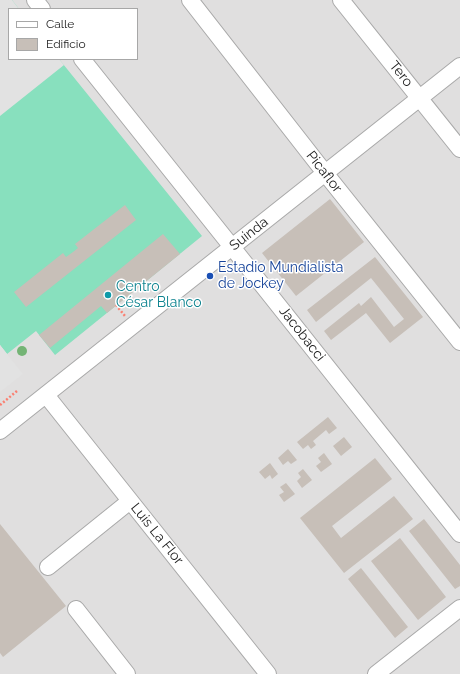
<!DOCTYPE html>
<html>
<head>
<meta charset="utf-8">
<style>
	body { margin:0 }
	#map { position:relative; width:460px; height:674px; overflow:hidden; background:#f2efe9; font-family:Raleway,sans-serif }
	canvas { display:block }
	.legend { position:absolute; left:8px; top:8px; width:130px; height:52px; box-sizing:border-box; background:#fff; border:1px solid #a7a7a7; margin:0; padding:5px 7px; list-style:none; font-size:12px; color:#222 }
	.legend li { display:flex; align-items:center; gap:8px; height:20px }
	.legend b { width:20px; border:1px solid #a7a7a7 }
</style>
</head>
<body>
<div id="map">
<canvas width="460" height="674"></canvas>
<ul class="legend">
<li><b style="height:5px;background:#fff"></b>Calle</li>
<li><b style="height:11px;background:#c7bfb8"></b>Edificio</li>
</ul>
</div>
<script>
const ctx = document.querySelector('canvas').getContext('2d');
ctx.lineJoin = 'round';
function fillPath(path, color) { ctx.fillStyle = color; ctx.fill(path, 'evenodd'); }
function strokePath(path, color, width, dash) { ctx.strokeStyle = color; ctx.lineWidth = width; ctx.lineCap = dash ? 'butt' : 'round'; ctx.setLineDash(dash || []); ctx.stroke(path); }
function drawText(font, color, halo, rows, align = 'center') {
  ctx.font = font + ' Raleway,sans-serif'; ctx.lineWidth = 3; ctx.setLineDash([]); ctx.textBaseline = 'middle'; ctx.strokeStyle = halo; ctx.fillStyle = color; for (const [text, x, y, turn = 0] of rows) {
    ctx.save(); ctx.translate(x, y); ctx.rotate((+turn || 0) * Math.PI / 180); ctx.textAlign = isNaN(turn) ? turn : align; if (halo) ctx.strokeText(text, 0, 0); ctx.fillText(text, 0, 0); ctx.restore();
  }
}
const residential = new Path2D(`
	M0,0H460V674H0ZM9,9H137V59H9Z`);
const pitch = new Path2D(`
	M0,0H12L19,9H9V59H59L202,236L55,355L36,331L7,354L0,345Z`);
const parking = new Path2D(`
	M0,0H12L19,9H9V59H59L64,65L0,116Z
	M0,345L23,374L0,392Z`);
const building = new Path2D(`
	M330,199L364,242L296,296L262,253Z
	M125,205L136,220L26,307L14,292L63,253L66,257L73,252L78,248L75,244Z
	M163,234L180,254L107,313L101,306L50,348L39,335Z
	M375,257L423,317L390,343L366,313L331,340L324,331L359,303L361,306L371,297L394,327L404,319L371,278L316,322L307,310Z
	M328,417L337,428L329,434L326,430L313,441L316,445L311,449L308,445L303,449L297,442Z
	M344,437L352,447L341,456L333,446Z
	M288,449L297,460L291,464L288,461L283,465L278,458Z
	M324,453L332,464L321,472L316,466L321,462L318,458Z
	M375,458L392,479L332,526L341,538L394,496L413,519L344,573L300,518Z
	M270,463L278,474L272,479L270,475L265,479L259,472Z
	M303,469L312,480L302,488L297,481L301,477L298,473Z
	M286,483L295,494L284,502L279,495L284,492L280,487Z
	M424,519L460,565V586L455,589L409,531Z
	M0,524L66,606L3,657L0,653Z
	M400,538L446,597L418,620L371,561Z
	M361,568L408,627L395,638L348,579Z`);
const path = new Path2D(`
	M116,305L125,316
	M0,405L17,391`);
const minor = new Path2D(`
	M35,0L42,9
	M190,0L325,173L460,342
	M341,0L460,149
	M82,59L232,247L460,534
	M46,395L268,674
	M0,431L460,66
	M48,567L130,501
	M76,609L127,674
	M376,674L460,608`);
const trees = [
	[22,351]
];
const markers = [
	[210,276,4,"#1a4fb4"],
	[108,295,4,"#0f9aa8"]
];
const streetNames = [
	["Tero",401,74,51],
	["Picaflor",324,172,52],
	["Suinda",249,234,-38],
	["Jacobacci",302,334,52],
	["Luis La Flor",157,534,51]
];
const transitNames = [
	["Estadio Mundialista",218,268],
	["de Jockey",218,284]
];
const cultureNames = [
	["Centro",116,287],
	["César Blanco",116,303]
];
fillPath(residential, '#e0dfdf');
fillPath(pitch, '#88e0be');
fillPath(parking, '#e2e2e2');
fillPath(building, '#c7bfb8');
strokePath(minor, '#a9a9a9', 18);
strokePath(path, '#fa8072', 2.5, [2, 2]);
strokePath(minor, '#fff', 16);
ctx.fillStyle = '#74b475';
for (const [x, y] of trees) { ctx.beginPath(); ctx.arc(x, y, 5, 0, 2 * Math.PI); ctx.fill(); }
for (const [x, y, r, color] of markers) { const dot = new Path2D(); dot.arc(x, y, r, 0, 2 * Math.PI); ctx.fillStyle = color; ctx.fill(dot); strokePath(dot, '#fff', 1.5); }
drawText('14px', '#222', '#fff', streetNames);
drawText('14px', '#164399', '#fff', transitNames, 'left');
drawText('14px', '#0d838f', '#fff', cultureNames, 'left');
</script>
</body>
</html>
